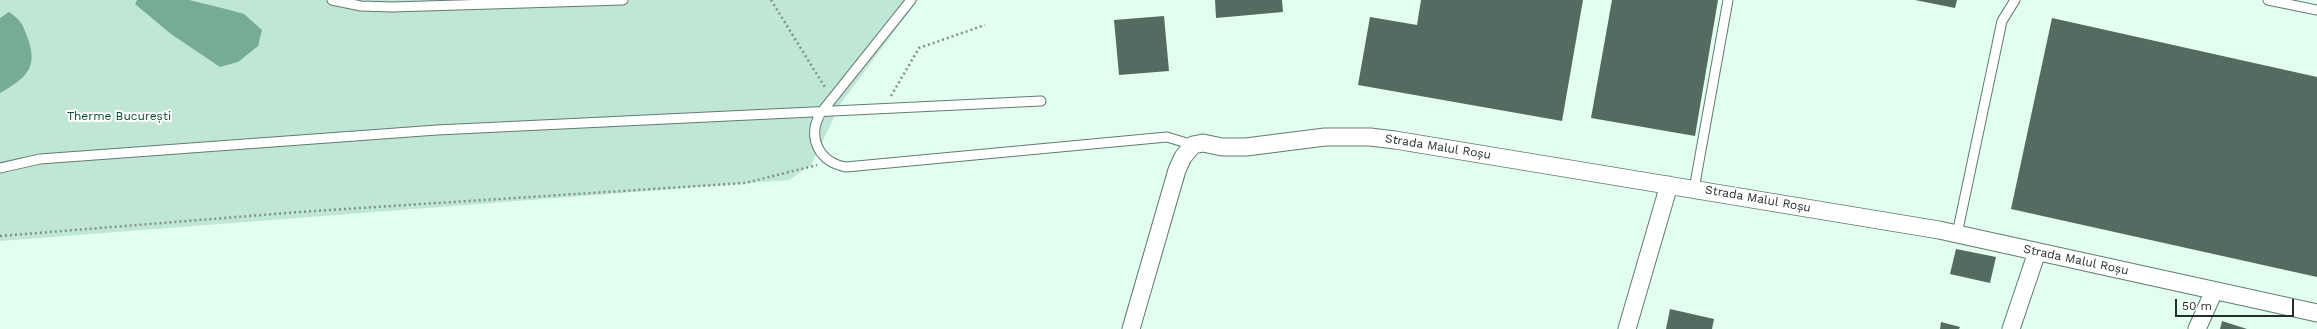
<!DOCTYPE html>
<html>
<head>
<meta charset="utf-8">
<style>
	body { margin:0 }
	#map { position:relative; width:2317px; height:329px; overflow:hidden; background:#e2fef1; font-family:"Work Sans",sans-serif }
	canvas { display:block }
	.scale { position:absolute; left:2175px; top:299px; width:119px; height:18px; box-sizing:border-box; border:2px solid #242e29; border-top:0; padding-left:5px; font-size:12px; line-height:14px; white-space:nowrap; color:#242e29; -webkit-text-stroke:3px #fff; paint-order:stroke }
</style>
</head>
<body>
<div id="map">
<canvas width="2317" height="329"></canvas>
<div class="scale">50 m</div>
</div>
<script>
const ctx = document.querySelector('canvas').getContext('2d');
ctx.lineJoin = 'round';
function fillPath(path, color) { ctx.fillStyle = color; ctx.fill(path, 'evenodd'); }
function strokePath(path, color, width, dash) { ctx.strokeStyle = color; ctx.lineWidth = width; ctx.lineCap = dash ? 'butt' : 'round'; ctx.setLineDash(dash || []); ctx.stroke(path); }
function drawText(font, color, halo, rows, align = 'center') {
  ctx.font = font + ' "Work Sans",sans-serif'; ctx.lineWidth = 4; ctx.setLineDash([]); ctx.textBaseline = 'middle'; ctx.strokeStyle = halo; ctx.fillStyle = color; for (const [text, x, y, turn = 0] of rows) {
    ctx.save(); ctx.translate(x, y); ctx.rotate((+turn || 0) * Math.PI / 180); ctx.textAlign = isNaN(turn) ? turn : align; if (halo) ctx.strokeText(text, 0, 0); ctx.fillText(text, 0, 0); ctx.restore();
  }
}
const green = new Path2D(`
	M0,0H918L841,103L811,165L789,180L0,241Z`);
const water = new Path2D(`
	M137,0H189L230,10L244,14L262,30L258,46L238,62L220,67L171,34L135,4Z
	M9,12C22,21 23,25 28,39C39,69 24,79 0,93V18Z`);
const building = new Path2D(`
	M1215,0H1282L1283,12L1216,18Z
	M1421,0H1583L1562,121L1358,85L1370,17L1417,25Z
	M1612,0H1718L1695,136L1591,118Z
	M1915,0H1957L1955,8Z
	M1164,16L1169,71L1119,75L1114,20Z
	M2052,18L2317,77V277L2011,209Z
	M1956,249L1996,257L1990,283L1950,274Z
	M1670,309L1714,319L1712,329H1666Z
	M2222,321L2247,329H2220Z
	M1941,322L1960,327L1959,329H1940Z`);
const path = new Path2D(`
	M771,0L826,89
	M891,96L919,48L985,25
	M0,236L299,212L745,183L817,165`);
const service = new Path2D(`
	M332,0L361,6L392,7L623,0
	M911,0L820,114C807,138 819,162 846,167L1167,137L1193,145
	M2268,0L2317,10
	M0,168L40,159L437,130L1041,101
	M1694,189L1728,0
	M1957,234L2002,21L2015,0`);
const minor = new Path2D(`
	M1131,329L1177,170L1183,157L1193,145L1203,143L1222,147H1246L1325,137H1370L1395,140L1939,230L2317,313
	M1627,329L1669,185
	M2011,329L2037,252
	M2197,329L2214,291`);
const parkNames = [
	["Therme București",119,116]
];
const streetNames = [
	["Strada Malul Roșu",1438,147,9],
	["Strada Malul Roșu",1758,199,10],
	["Strada Malul Roșu",2076,260,12]
];
fillPath(green, '#c0e7d5');
fillPath(water, '#77ac94');
fillPath(building, '#536b60');
strokePath(service, '#627b70', 11);
strokePath(minor, '#627b70', 19);
strokePath(path, '#80928a', 2.5, [2, 3]);
strokePath(service, '#fff', 9);
strokePath(minor, '#fff', 17);
drawText('12px', '#004a33', '#fff', parkNames);
drawText('12px', '#242e29', '#fff', streetNames);
</script>
</body>
</html>
